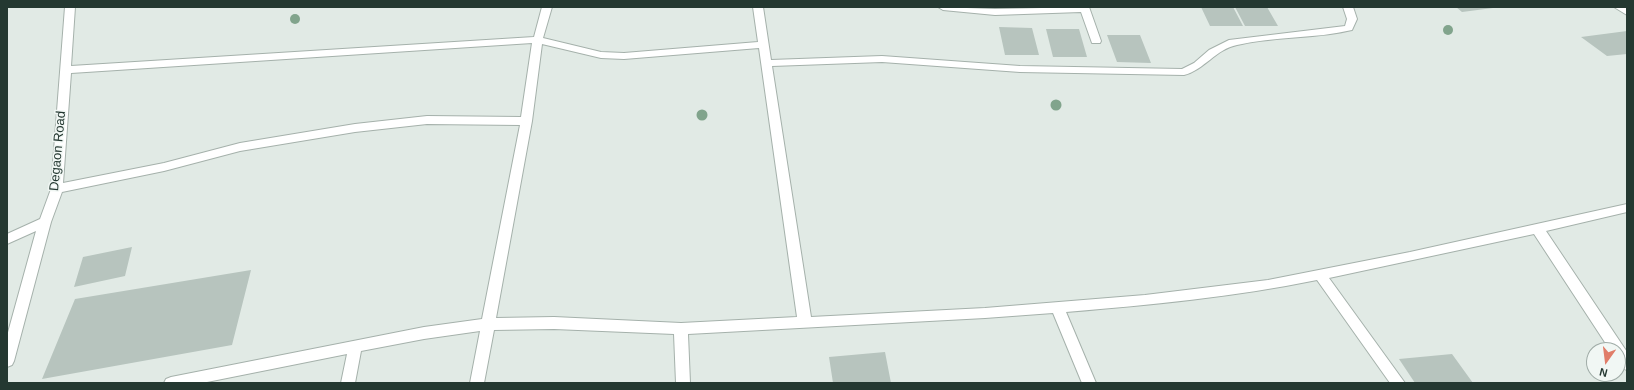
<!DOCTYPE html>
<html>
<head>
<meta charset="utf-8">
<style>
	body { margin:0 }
	#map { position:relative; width:1634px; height:390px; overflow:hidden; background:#e1eae5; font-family:Arial,sans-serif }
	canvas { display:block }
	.frame { position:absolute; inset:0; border:8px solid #243831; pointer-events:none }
	.north { position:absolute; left:1586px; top:342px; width:40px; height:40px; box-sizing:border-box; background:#f1f7f4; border:1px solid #9faba6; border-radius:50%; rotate:194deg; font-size:11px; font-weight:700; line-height:16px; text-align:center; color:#243831 }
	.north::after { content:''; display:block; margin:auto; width:14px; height:18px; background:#e07d69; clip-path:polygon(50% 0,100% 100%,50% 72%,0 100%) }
</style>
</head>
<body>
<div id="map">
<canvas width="1634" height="390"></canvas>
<div class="frame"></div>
<div class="north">N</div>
</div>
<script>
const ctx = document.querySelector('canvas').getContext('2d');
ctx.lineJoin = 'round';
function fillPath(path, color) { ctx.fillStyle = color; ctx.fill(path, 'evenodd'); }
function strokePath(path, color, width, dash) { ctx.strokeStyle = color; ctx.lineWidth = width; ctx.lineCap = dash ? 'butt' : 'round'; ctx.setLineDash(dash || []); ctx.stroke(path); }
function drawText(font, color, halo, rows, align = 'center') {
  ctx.font = font + ' Arial,sans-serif'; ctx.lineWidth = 3; ctx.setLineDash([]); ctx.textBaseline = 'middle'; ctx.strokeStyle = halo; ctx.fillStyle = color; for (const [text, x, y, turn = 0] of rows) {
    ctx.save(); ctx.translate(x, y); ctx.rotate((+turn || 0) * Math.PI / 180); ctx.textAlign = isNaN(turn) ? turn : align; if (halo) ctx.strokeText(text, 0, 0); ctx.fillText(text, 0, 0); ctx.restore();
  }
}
const building = new Path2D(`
	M1201,7H1233L1243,26H1210Z
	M1235,7H1267L1278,26H1245Z
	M1456,7H1493V8L1462,12Z
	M999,27L1032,28L1039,55H1005Z
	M1046,29H1079L1087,57H1053Z
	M1627,31V54L1607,56L1581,37Z
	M1107,35H1140L1151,63L1117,62Z
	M132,247L125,276L74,287L83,257Z
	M251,270L232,345L42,379L75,299Z
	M885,352L891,383H833L829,357Z
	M1452,354L1473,383H1415L1399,359Z`);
const minor = new Path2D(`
	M65,7H75L71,66L534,37L542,7H552L543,38L601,52L624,53L758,42L753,7H763L771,60L882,56L1020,66L1182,69L1194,63L1209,50L1229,40L1345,26L1347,19L1343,7H1353L1357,19L1352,30C1315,39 1274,36 1237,45C1216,49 1204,70 1184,75L1020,72L882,62L772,66L811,317L985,308L1145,295L1268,280L1410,252L1627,204V212L1546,231L1627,352V370C1617,367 1618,359 1618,350H1610L1534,234L1329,278L1405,383H1390L1317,280C1234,297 1150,305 1066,312L1096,383H1082L1053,313L985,318L688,334L690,383H676L674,334L554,329L494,330L484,383H470L480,331L424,339L361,351L355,383H341L347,354L202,383H164L166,379L171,377L424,327L482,319L520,125L427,124L355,132L240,151L164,171L62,192L51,222L14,361L12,365L7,367V336L36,231L7,244V234L40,219L51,189ZM532,43L521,117L427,116L355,124L240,143L164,163L63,183L71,73ZM542,44L601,58L624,59L759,48L797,317L681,323L554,317L496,318L532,121Z
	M938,7L995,9L1089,7L1101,41L1100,43H1092L1081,12L995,15L943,10Z
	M1614,7H1626L1627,15Z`);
const trees = [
	[295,19,5],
	[1448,30,5],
	[1056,105,5.5],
	[702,115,5.5]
];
const streetNames = [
	["Degaon Road",58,151,-85]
];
fillPath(building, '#b7c4be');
strokePath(minor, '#a5b1ab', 2);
fillPath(minor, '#fff');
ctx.fillStyle = '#81a48c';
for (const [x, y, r] of trees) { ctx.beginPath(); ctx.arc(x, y, r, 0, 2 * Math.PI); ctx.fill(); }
drawText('13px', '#243831', '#f1f7f4', streetNames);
</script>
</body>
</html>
